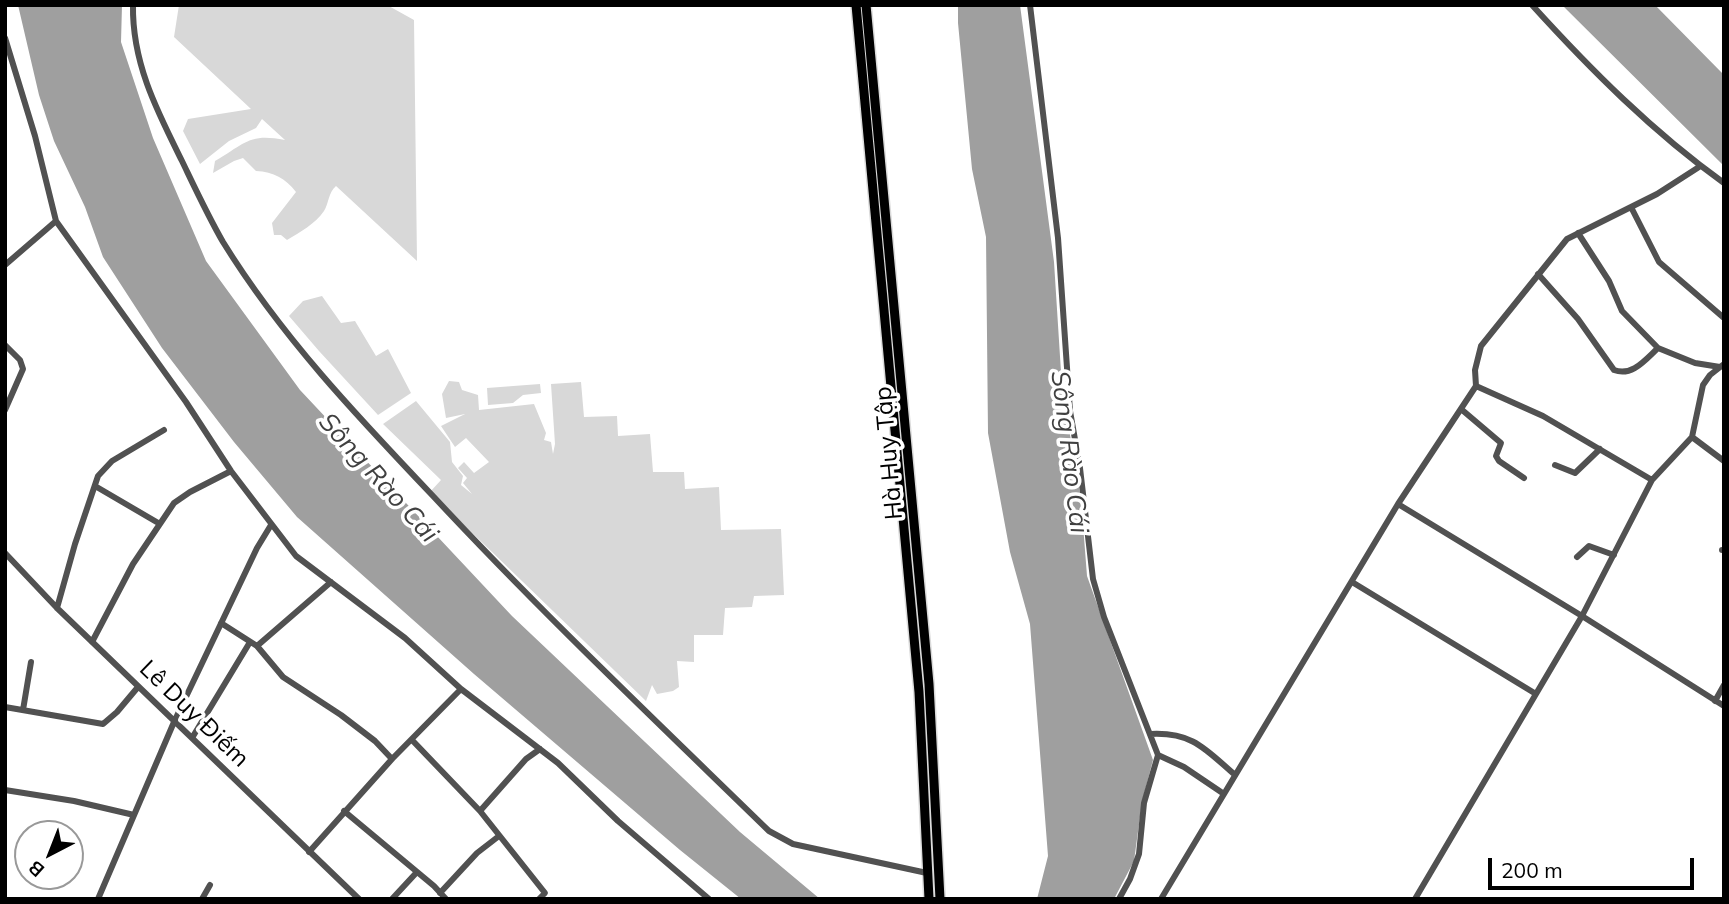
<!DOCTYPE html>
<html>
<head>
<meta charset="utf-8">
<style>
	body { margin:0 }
	#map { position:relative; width:1729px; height:904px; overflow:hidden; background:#fff; font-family:Mulish,sans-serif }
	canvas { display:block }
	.frame { position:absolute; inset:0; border:7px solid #000; pointer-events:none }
	.north { position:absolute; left:14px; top:820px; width:70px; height:70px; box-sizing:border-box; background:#fff; border:2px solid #999; border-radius:50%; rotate:222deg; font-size:19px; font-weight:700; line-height:28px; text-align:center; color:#000 }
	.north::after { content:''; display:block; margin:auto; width:24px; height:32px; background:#000; clip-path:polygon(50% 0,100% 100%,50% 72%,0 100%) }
	.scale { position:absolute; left:1488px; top:858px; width:206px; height:32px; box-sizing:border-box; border:4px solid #000; border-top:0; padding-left:9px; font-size:21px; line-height:24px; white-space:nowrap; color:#000; -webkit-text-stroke:5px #fff; paint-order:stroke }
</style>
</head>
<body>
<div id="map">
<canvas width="1729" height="904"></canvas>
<div class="frame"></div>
<div class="north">B</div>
<div class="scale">200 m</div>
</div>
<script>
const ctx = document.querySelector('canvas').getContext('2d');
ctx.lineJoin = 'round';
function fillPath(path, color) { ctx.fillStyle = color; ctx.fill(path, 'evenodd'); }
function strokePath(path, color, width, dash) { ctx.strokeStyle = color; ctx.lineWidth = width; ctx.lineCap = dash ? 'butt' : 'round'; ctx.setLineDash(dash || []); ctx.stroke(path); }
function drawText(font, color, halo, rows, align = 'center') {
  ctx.font = font + ' Mulish,sans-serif'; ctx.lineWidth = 7; ctx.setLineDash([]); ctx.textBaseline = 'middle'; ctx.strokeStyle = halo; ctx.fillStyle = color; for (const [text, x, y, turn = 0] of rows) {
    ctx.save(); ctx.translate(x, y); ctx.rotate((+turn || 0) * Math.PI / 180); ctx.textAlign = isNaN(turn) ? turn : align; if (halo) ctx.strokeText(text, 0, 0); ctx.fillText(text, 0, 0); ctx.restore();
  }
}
const green = new Path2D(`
	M179,5H387L414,20L417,261L336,186C328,193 329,203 324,211C315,224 300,232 287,240L281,235H274L272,223L296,192C285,178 274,172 256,171L243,158L234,161L213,173L215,161C246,143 249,133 285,140L262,119L256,128L229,141L200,164L183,131L188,119L251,109L174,37Z
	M322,296L341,323L355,321L376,356L388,349L411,393L378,415L319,351L289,316L303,301Z
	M449,381L459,382L462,390L478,395L479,410L534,404L546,433L544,440L551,442L553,454L555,444L551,384L581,382L584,417L617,416L618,436L650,434L653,472H684L685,489L719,487L721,530L781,529L784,595L754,596L752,607L725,608L723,635H694V662L677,661L679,687L673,691L657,694L652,685L646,701L430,492L441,480L383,424L416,401L450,442L452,462L463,476L461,485L472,494L463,483L467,478L458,468L464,462L474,473L489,462L466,438L455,447L441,426L465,414L446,418L442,394Z
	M540,384L541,393L523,395L513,403L488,405L487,388Z`);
const water = new Path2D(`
	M18,5H122L121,42L153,138L206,261L300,390L512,616L740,832L820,899H741L680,850L474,674L297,517L234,442L162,348L103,257L85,207L54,141L39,95Z
	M958,5H1020L1054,262L1062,388L1081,499L1087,576L1153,760L1142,802L1134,861L1114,899H1037L1048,856L1030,624L1010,552L988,433L986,237L972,169L958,23Z
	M1562,5H1655L1724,75V166Z`);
const street = new Path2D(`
	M133,5C132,63 157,111 182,161C195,188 208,216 223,242C281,336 357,416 433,496C541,612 656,721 769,831L793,844L927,873
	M1030,5L1058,238L1070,411L1080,468L1093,579L1104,617L1158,755L1144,803L1139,854L1130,879L1119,899
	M1532,5C1591,70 1653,132 1724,183
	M5,38L35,136L56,221L186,402L231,471L296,556L405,638L461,689L392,759L309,852
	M1631,207L1659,262L1724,318
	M1578,233L1609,281L1622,311L1658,348L1695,363L1720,367
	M5,265L56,221
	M1538,274L1578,319L1614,370C1632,377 1645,360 1658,348
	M5,345L20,360L23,369L5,410
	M1476,386L1543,416L1652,480
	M1461,409L1501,443L1496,456L1499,461L1524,478
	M1692,437L1703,385L1710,375L1724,364
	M1555,465L1575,473L1600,449
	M95,486L160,524
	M1398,504L1476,386L1475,370L1481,346L1567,239L1657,194L1699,167
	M1722,550H1724
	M5,553L57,608L359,899
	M1577,557L1589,546L1614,555
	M1352,582L1536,694
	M57,608L75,544L98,476L112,461L164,430
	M221,623L257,646L283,677L341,715L375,741L392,759
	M92,642L133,564L174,503L190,492L231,471
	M257,646L331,582
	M461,689L558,763L618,821L709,899
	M1715,701L1724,685
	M5,707L103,724L117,712L138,687
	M23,710L31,662
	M1151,734C1193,732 1206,750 1235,775
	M192,738L250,642
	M412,740L480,811L545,893L539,899
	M1158,755L1184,767L1224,794
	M5,790L74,801L134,815
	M344,811L434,886L446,899
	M480,811L526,759L540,749
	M440,893L477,853L499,836
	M98,899L174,722L257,548L271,525
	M202,899L210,885
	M392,899L417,872
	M1161,899L1398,504L1582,616L1724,706
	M1415,899L1582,616L1652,480L1692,437L1724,461`);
const primary = new Path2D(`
	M856,5L919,692L929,899
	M866,5L929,684L940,899`);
const streetNames = [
	["Hà Huy Tập",889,453,-95],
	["Lê Duy Điếm",194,714,44]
];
const waterNames = [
	["Sông Rào Cái",1069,452,83],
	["Sông Rào Cái",378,478,48]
];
fillPath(green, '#d8d8d8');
fillPath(water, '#9f9f9f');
strokePath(primary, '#dbdbdb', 12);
strokePath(street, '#515151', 6);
strokePath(primary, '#000', 9);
drawText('24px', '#000', '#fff', streetNames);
drawText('italic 26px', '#404040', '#fff', waterNames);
</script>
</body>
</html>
